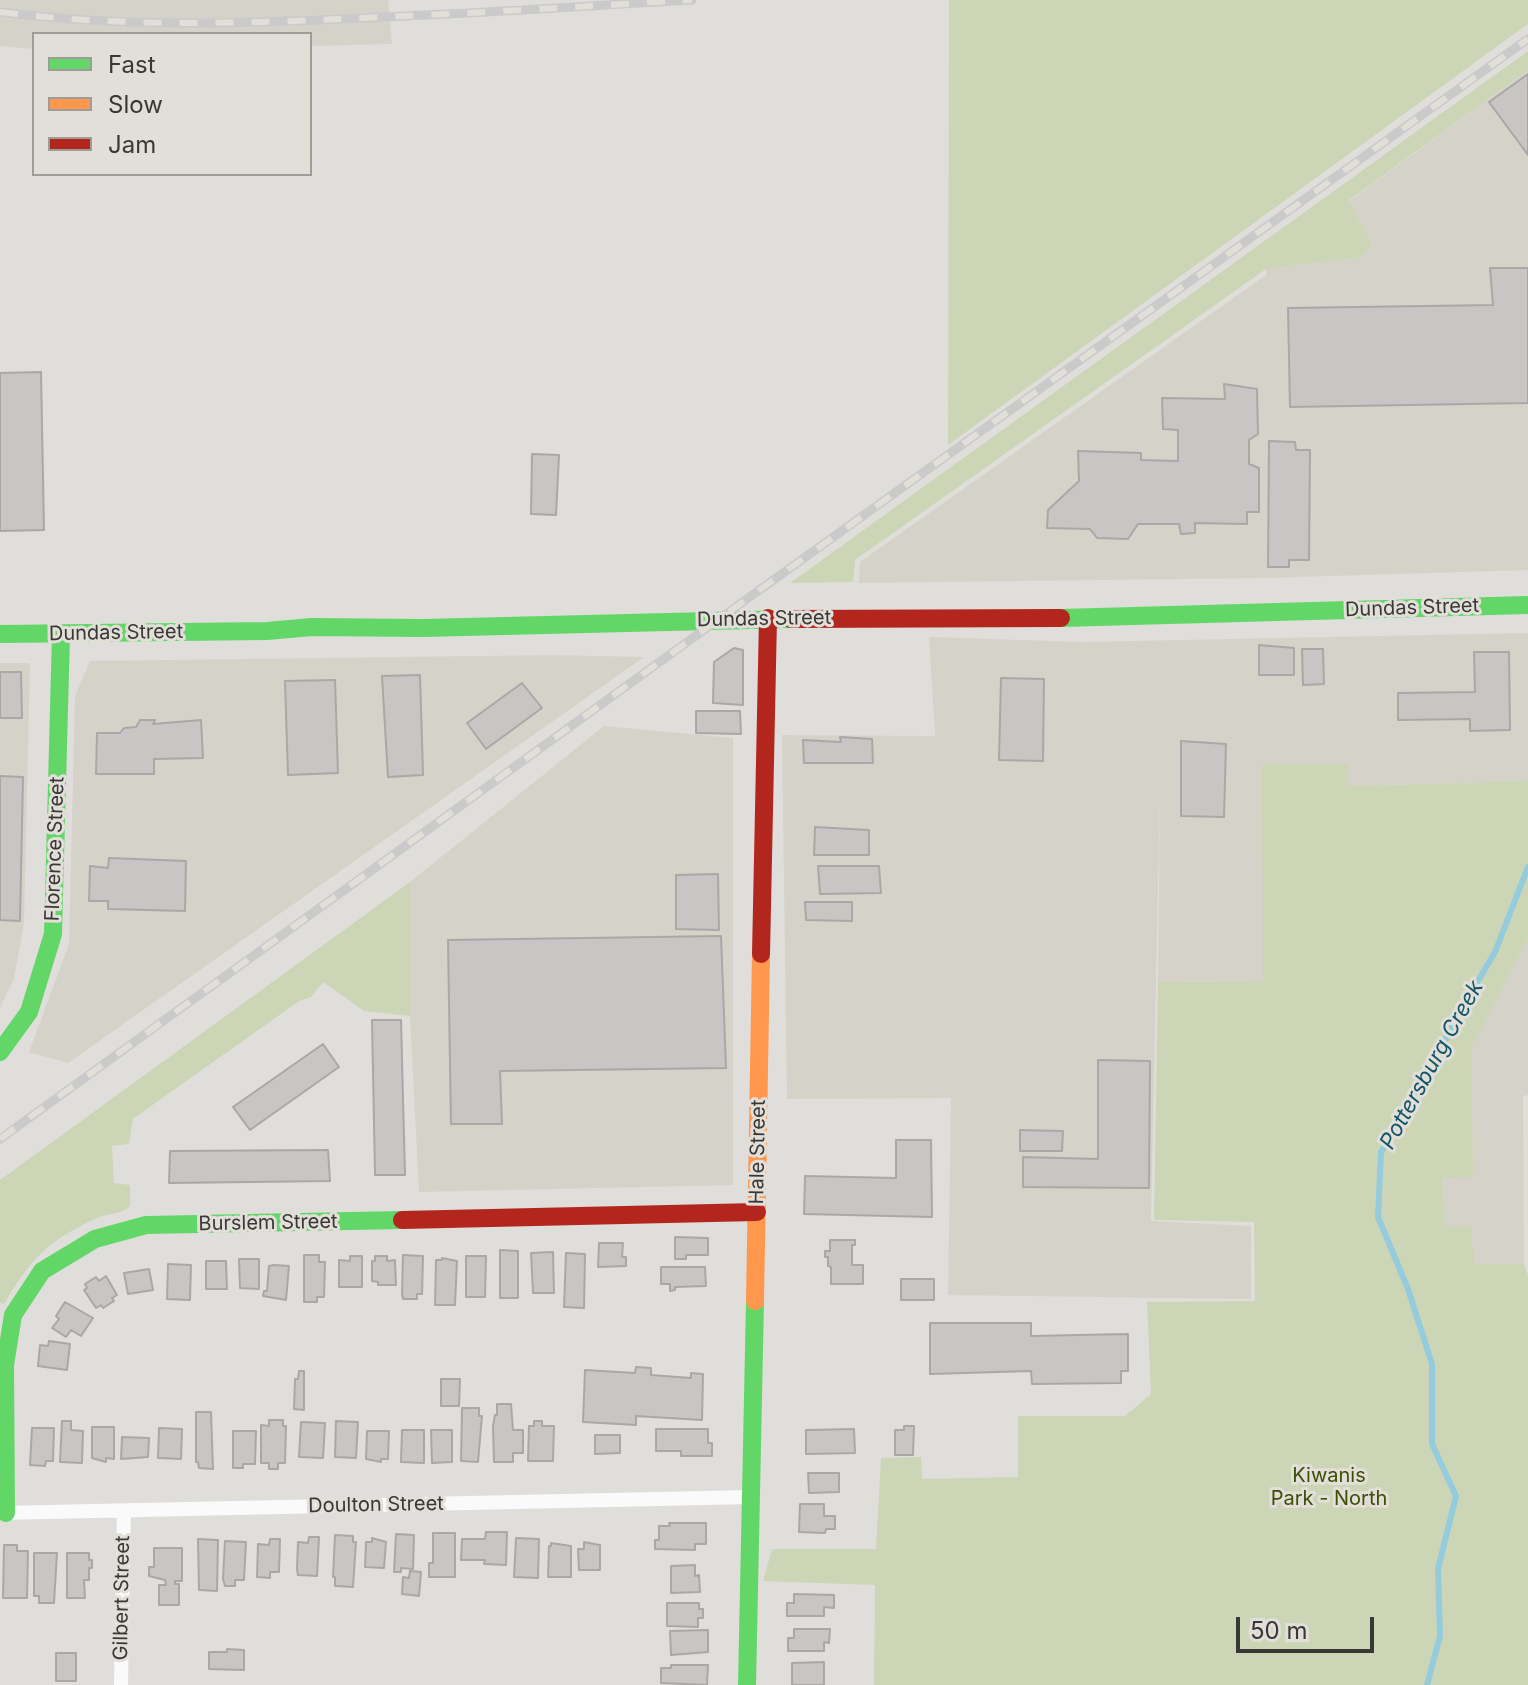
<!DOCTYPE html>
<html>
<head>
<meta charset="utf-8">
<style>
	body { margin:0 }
	#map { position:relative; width:1528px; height:1685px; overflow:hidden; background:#e0dedb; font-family:Inter,sans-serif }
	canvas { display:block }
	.legend { position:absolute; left:32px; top:32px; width:280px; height:144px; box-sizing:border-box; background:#e2dfd9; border:2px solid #9e9c98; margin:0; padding:10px 14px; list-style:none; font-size:24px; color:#393836 }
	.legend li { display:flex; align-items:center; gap:16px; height:40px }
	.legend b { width:40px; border:2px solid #9e9c98 }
	.scale { position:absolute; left:1236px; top:1617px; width:138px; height:36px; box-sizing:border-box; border:4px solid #393836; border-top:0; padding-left:10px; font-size:24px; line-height:28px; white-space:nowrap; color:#393836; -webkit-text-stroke:6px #e2dfd9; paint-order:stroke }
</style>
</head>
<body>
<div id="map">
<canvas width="1528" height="1685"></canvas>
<ul class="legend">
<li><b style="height:10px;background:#63d668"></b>Fast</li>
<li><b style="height:10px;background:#ff974d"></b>Slow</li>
<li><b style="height:10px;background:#b3261e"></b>Jam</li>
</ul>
<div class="scale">50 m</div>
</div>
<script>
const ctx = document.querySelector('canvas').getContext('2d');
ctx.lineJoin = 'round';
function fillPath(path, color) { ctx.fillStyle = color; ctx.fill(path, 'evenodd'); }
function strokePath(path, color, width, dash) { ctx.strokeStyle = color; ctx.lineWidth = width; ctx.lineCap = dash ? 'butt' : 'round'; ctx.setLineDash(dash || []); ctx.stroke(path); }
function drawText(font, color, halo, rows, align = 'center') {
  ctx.font = font + ' Inter,sans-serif'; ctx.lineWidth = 6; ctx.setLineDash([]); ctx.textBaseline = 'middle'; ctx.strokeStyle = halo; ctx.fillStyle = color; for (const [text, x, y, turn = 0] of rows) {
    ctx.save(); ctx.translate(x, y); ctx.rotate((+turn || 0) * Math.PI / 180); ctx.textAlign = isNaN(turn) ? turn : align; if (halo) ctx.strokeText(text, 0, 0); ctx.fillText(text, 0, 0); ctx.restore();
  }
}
const built = new Path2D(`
	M0,0H388L392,44L310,46V34H34V49L0,46Z
	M1528,70V570L1264,578L859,583L860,562L1266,275V269L1362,257L1372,242L1348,202Z
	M1528,633V781L1347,786L1348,764L1263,765V981L1158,982L1160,788L1151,1221L1251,1226V1299L948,1295L951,1098L787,1099L782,735L935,736L929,637L1082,642Z
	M553,655L644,657L68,1063L29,1052L69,944L75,696L90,661Z
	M0,663H30L24,923L14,979L0,1008Z
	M604,726L733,738V1185L419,1192L410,1016V882Z
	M1528,932V1095L1523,1096L1524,1264L1474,1265L1445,1227L1443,1177L1473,1176L1472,1046Z`);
const green = new Path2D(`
	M949,0H1528V24L948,445Z
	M1528,51V70L1348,201L1372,242L1362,257L1266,269L855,560L853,582L790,583Z
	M1262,764H1348V786L1528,781V938L1472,1046L1473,1177L1443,1178L1445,1227H1471L1474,1264H1524L1528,1275V1685H874L875,1585L763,1581L772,1549H876L881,1458L921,1457L922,1479L1018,1477V1416H1125L1151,1394L1147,1302L1255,1301L1254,1222L1154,1220L1158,982L1263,981Z
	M410,882V1016L364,1011L323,982L311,997L299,1001L133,1119L129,1144L112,1146L114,1183L130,1185V1206C121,1215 106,1213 95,1219C47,1241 30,1260 4,1304L0,1303V1180Z`);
const stream = new Path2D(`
	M1427,1685L1440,1636L1438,1569L1456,1496L1432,1444V1364L1408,1289L1378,1217L1381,1152L1418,1096L1454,1022L1495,952L1528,867`);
const building = new Path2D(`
	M1528,74V155L1489,102Z
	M1490,268H1528V403L1290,407L1288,308L1493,305Z
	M41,372L44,530L0,531V373Z
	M1224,384L1257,389L1258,434L1249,440V464L1259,468V512H1247V524L1195,523V533L1181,534L1179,524H1138L1128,539L1097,538L1090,529L1047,528L1048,510L1079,481L1078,451L1141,453V460L1178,461V430L1163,429L1162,398L1225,399Z
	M1269,441L1295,442L1296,450H1310L1309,560H1289V567H1268Z
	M532,454L559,455L556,515L531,514Z
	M1259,645L1294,648V675H1259Z
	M734,648L743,650V705L713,703L714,662Z
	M1302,649H1323L1324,684L1303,685Z
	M1474,652H1509L1510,730L1470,731V719L1398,720V693L1475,692Z
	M0,672H21L22,718H0Z
	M420,675L423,775L388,777L382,676Z
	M1001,678L1044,679L1043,761L999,760Z
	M335,680L338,773L288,775L285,681Z
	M522,683L542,708L486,749L467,723Z
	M696,711H740L741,734L696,733Z
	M140,720H155L153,724L201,720L203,758L154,759V774H96L97,733H120L124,728L136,727Z
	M840,737L872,739L873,763H804L803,740L841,742Z
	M1181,741L1226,744L1224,817L1181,816Z
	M0,776L23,777L20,921L0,920Z
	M815,827L869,830V855H814Z
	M109,858L186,861L185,911L108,909V901H89L90,866L108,868Z
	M818,866H879L881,893L820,894Z
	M718,874L719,930L676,929V875Z
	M805,902H852V921L806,920Z
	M721,936L726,1068L500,1071L502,1124H451L448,940Z
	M372,1020H401L405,1175H375Z
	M323,1044L339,1067L250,1130L233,1107Z
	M1098,1060L1150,1061L1149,1188L1023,1187V1157L1098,1159Z
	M1020,1130L1063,1131L1062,1151H1020Z
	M896,1140H931L932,1217L804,1214L805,1176L896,1178Z
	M328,1150L330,1181L169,1183L170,1151Z
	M675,1237L708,1238V1255H686V1259H675Z
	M830,1240H855V1245H852V1265H863V1284H831V1267L828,1266V1257H825V1251H830Z
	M599,1243H623L622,1257H626V1266L598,1267Z
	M500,1250L518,1251V1298H500Z
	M553,1252L554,1293H533L531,1253Z
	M566,1253L585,1254L584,1308L564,1307Z
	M304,1255H319V1262H325L324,1297H317V1302H304Z
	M403,1255L423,1256L422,1294H417V1299H403L402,1294Z
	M350,1256H362V1287H339V1260L350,1261Z
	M375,1256H387V1261L395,1260L396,1285H378V1282L372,1281V1261H375Z
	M466,1256H486L485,1297H466Z
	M442,1258L457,1261L455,1305H435L436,1260H442Z
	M239,1259H259V1289L240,1288Z
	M206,1261H226L227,1289H206Z
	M168,1264L191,1265L190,1300L167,1299Z
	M274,1265L289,1266L286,1300L263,1296L264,1291H267L269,1266Z
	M661,1267H705L706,1286L675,1287V1290L670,1291V1284H661Z
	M149,1269L153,1290L128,1294L124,1273Z
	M106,1276L117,1295L112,1298L114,1301L103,1308L101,1305L96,1308L84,1290L87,1288L85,1284L96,1277L99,1281Z
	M901,1279H934V1300H901Z
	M65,1302L93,1318L81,1336L71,1330L66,1337L52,1328L59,1319L56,1316Z
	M930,1323H1031V1336L1128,1334V1371H1121V1383L1032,1384L1031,1371L930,1374Z
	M49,1341L70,1344L67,1370L38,1366L40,1345L48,1346Z
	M636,1367L651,1368V1375L691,1378V1373L703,1374L702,1420L636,1416V1425L583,1422L585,1370L635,1373Z
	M299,1371H304V1410L294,1409L295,1379H298Z
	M441,1379H460L459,1406H441Z
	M497,1404H511L513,1430H523V1453H513V1462H494L493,1426L495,1415H497Z
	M462,1408H479V1416H482L478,1462L461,1461Z
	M196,1412H211L213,1469L199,1468L198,1462H196Z
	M269,1420H283V1426H286L285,1463H278V1469H269V1463H261V1425L269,1426Z
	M62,1421H71V1430L83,1431L82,1463L60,1462Z
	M336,1421L358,1422L356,1458L335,1457Z
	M534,1421H542V1426H554L553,1461H528L529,1426H534Z
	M301,1422L325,1423L323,1458L299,1457Z
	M904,1426H914L913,1455H895V1430H904Z
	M92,1427H114V1459L106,1458V1462L92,1458Z
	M32,1428H54L53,1461H46L45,1466L30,1465Z
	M159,1428L182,1429L181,1459L158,1458Z
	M656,1429H708V1443H712V1456H681V1451H656Z
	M854,1429L855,1453L806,1454V1430Z
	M402,1430H424V1463L401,1462Z
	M431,1430H452V1462L432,1463Z
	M233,1431H256L255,1464H243V1468H233Z
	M367,1431H389L388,1459H381V1462L366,1459Z
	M595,1435H620V1453L595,1454Z
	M122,1437L149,1438L148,1457L121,1459Z
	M808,1473H839V1492L809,1493Z
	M800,1504H824V1516H835V1529H826L825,1533L799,1532Z
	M669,1523H706V1544H695V1550L655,1549V1540H659V1526H670Z
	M486,1532H507L506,1565L484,1564L485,1560H461L462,1539H485Z
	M433,1533H455V1577H429V1563H433Z
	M396,1534L414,1535L413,1569L401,1568V1572H394Z
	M335,1535L353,1536V1542H356L353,1587L335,1586V1577H333Z
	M309,1537H319L317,1576L298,1575L297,1569L298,1542L308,1543Z
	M372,1538L386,1542L384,1568L365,1567L366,1542H372Z
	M516,1538L539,1539L538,1578L514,1577Z
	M198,1539L218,1540L217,1591L199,1590Z
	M270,1539H280L279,1572H270V1578L257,1577L258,1544L269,1545Z
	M225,1541L246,1542L244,1580H235V1586H225L223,1579Z
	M584,1542L600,1545V1570H579L578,1549H584Z
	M551,1543L571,1546V1577H548L549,1546H551Z
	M4,1545H17V1551H28L27,1598H3Z
	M154,1548H182V1581H175V1584H179V1605H159V1585H166L165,1580L149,1576V1567H154Z
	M34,1553H57L54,1603H39V1596H34Z
	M67,1553H89V1560H92V1568H89V1580H84L85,1598H67Z
	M695,1565V1576L699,1575L700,1592L671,1593V1566Z
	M410,1571L421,1572L419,1596L402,1594L403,1577L409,1578Z
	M794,1594L834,1595V1608L824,1607V1616H787V1603H794Z
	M667,1603H699V1609H703V1618H698V1627L667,1626Z
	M794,1629H830L829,1643L824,1642V1651H788V1638H794Z
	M708,1630V1652L671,1655L670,1631Z
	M227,1649L244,1650V1670L209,1669V1652H227Z
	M56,1653H76V1681H56Z
	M824,1662V1685H792V1663Z
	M671,1665H708L707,1685L661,1683V1668H671Z`);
const street = new Path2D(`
	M0,1513L751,1497
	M121,1685L124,1511`);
const fast = new Path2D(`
	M1061,618L1528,605
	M0,634L267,631L312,627L423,628L791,619
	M0,1052L29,1012L53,934L61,634
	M6,1513L5,1365L13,1315L42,1271L95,1239L146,1225L402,1220
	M747,1685L755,1301`);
const slow = new Path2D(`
	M755,1301L761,954`);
const jam = new Path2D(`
	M791,619L1061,618
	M761,954L768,618
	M402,1220L757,1212`);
const rail = new Path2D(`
	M0,12C142,30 282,22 425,15C514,11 603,5 692,0
	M0,1139L719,619L1528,39`);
const streetNames = [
	["Dundas Street",1412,608,-2],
	["Dundas Street",764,619,-1],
	["Dundas Street",116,633,-1],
	["Florence Street",55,849,-88],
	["Hale Street",758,1152,-89],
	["Burslem Street",268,1223,-1],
	["Doulton Street",376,1505,-1],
	["Gilbert Street",122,1598,-89]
];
const parkNames = [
	["Kiwanis",1329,1476],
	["Park - North",1329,1499]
];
const waterNames = [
	["Pottersburg Creek",1432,1065,-61]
];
fillPath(built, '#d5d2c9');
fillPath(green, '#ccd6b6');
strokePath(stream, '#94cbdd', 6);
fillPath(building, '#c8c6c4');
strokePath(building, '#aaa8a6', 2);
strokePath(street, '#fafafa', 14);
strokePath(fast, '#63d668', 18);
strokePath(slow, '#ff974d', 18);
strokePath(jam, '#b3261e', 18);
strokePath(rail, '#cbcaca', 9);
strokePath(rail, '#e2dfd9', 6, [18]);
drawText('20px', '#393836', '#e2dfd9', streetNames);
drawText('20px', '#3d4e05', '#e2dfd9', parkNames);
drawText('italic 22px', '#125568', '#e2dfd9', waterNames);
</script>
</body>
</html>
